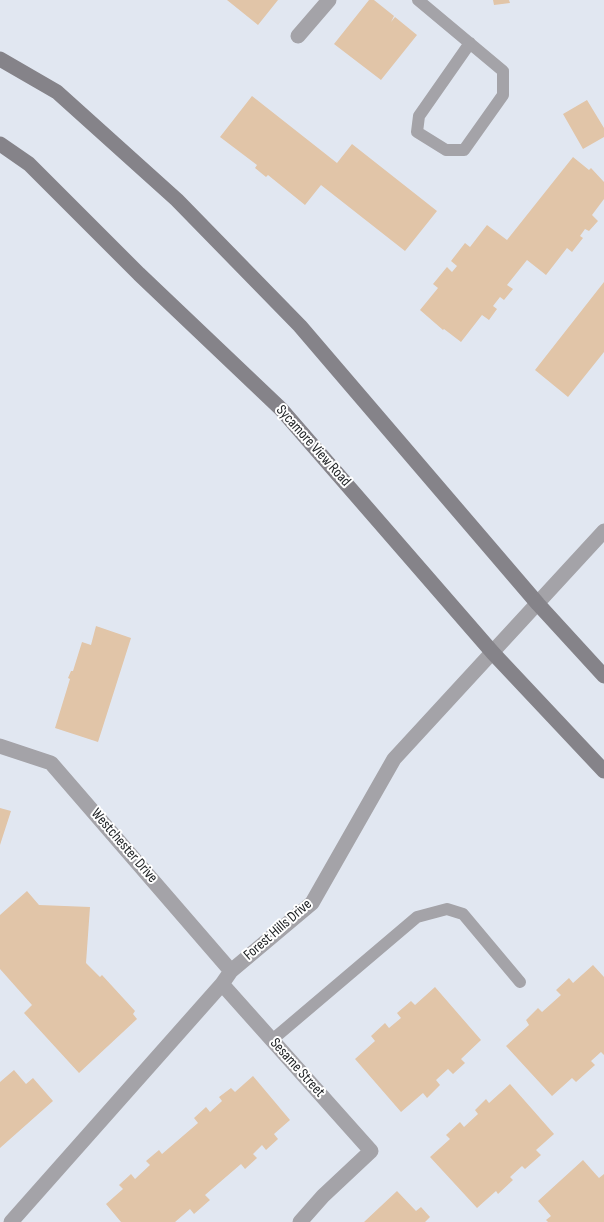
<!DOCTYPE html>
<html>
<head>
<meta charset="utf-8">
<style>
	body { margin:0 }
	canvas { display:block; background:#e1e7f1 }
</style>
</head>
<body>
<canvas width="604" height="1222"></canvas>
<script>
const ctx = document.querySelector('canvas').getContext('2d');
ctx.lineJoin = 'round';
function fillPath(path, color) { ctx.fillStyle = color; ctx.fill(path, 'evenodd'); }
function strokePath(path, color, width, dash) { ctx.strokeStyle = color; ctx.lineWidth = width; ctx.lineCap = dash ? 'butt' : 'round'; ctx.setLineDash(dash || []); ctx.stroke(path); }
function drawText(font, color, halo, rows, align = 'center') {
  ctx.font = font + ' "Sofia Sans Condensed",sans-serif'; ctx.lineWidth = 4; ctx.setLineDash([]); ctx.textBaseline = 'middle'; ctx.strokeStyle = halo; ctx.fillStyle = color; for (const [text, x, y, turn = 0] of rows) {
    ctx.save(); ctx.translate(x, y); ctx.rotate((+turn || 0) * Math.PI / 180); ctx.textAlign = isNaN(turn) ? turn : align; if (halo) ctx.strokeText(text, 0, 0); ctx.fillText(text, 0, 0); ctx.restore();
  }
}
const building = new Path2D(`
	M227,0H278L258,25Z
	M369,0H374L394,16L391,22L395,17L417,35L381,80L334,44Z
	M493,0H509L510,3L494,5Z
	M252,96L337,163L352,144L437,211L405,251L321,185L305,205L268,175L266,177L255,168L257,165L220,137Z
	M587,100L604,128V137L583,149L563,114Z
	M573,157L589,170L591,168L604,182V199L592,215L598,221L589,231L585,229L580,236L583,238L572,252L567,248L546,275L527,260L507,285L513,289L504,300L500,297L493,306L497,309L489,320L482,315L461,342L444,329L443,330L420,310L438,288L433,284L447,267L452,272L457,266L451,261L465,243L470,247L487,225L507,240Z
	M604,282V352L568,397L535,370Z
	M96,626L131,638L98,742L55,728L70,679L68,678L71,671H73L82,642L91,645Z
	M0,808L11,811L0,845Z
	M27,891L39,905L90,907L86,963L100,977L102,975L135,1011L133,1014L137,1019L79,1073L24,1013L32,1005L0,969V915Z
	M593,965L604,977V1055L601,1052L591,1061L595,1065L576,1082L572,1078L552,1096L506,1046L529,1025L526,1020L538,1008L542,1012L561,995L556,990L569,978L573,983Z
	M435,987L481,1040L461,1059L465,1063L453,1074L448,1069L436,1080L440,1085L427,1098L423,1093L401,1112L355,1059L375,1041L371,1036L385,1023L389,1028L401,1018L397,1013L411,1001L415,1005Z
	M14,1070L26,1084L33,1078L53,1101L0,1148V1082Z
	M253,1076L290,1120L274,1134L278,1139L266,1150L262,1145L253,1154L257,1158L245,1169L241,1164L205,1195L210,1200L194,1214L190,1209L175,1222H121L106,1204L123,1189L119,1185L131,1174L135,1179L150,1165L146,1161L159,1150L162,1154L198,1123L194,1118L206,1107L210,1112L222,1101L219,1097L231,1088L235,1092Z
	M510,1084L554,1134L536,1150L541,1155L525,1169L522,1166L510,1177L513,1180L498,1194L496,1191L477,1208L430,1157L450,1139L446,1135L460,1122L464,1127L478,1114L475,1110L486,1099L489,1103Z
	M583,1160L599,1178L604,1174V1222H548L546,1220L551,1216L538,1201Z
	M397,1191L416,1211L421,1207L430,1217L425,1222H364Z`);
const lane = new Path2D(`
	M418,0L503,71V95L464,150H446L417,132L419,116L470,43
	M272,1040L417,917L447,909L463,914L520,982`);
const street = new Path2D(`
	M298,36L329,0
	M0,746L51,763L231,971
	M222,984L371,1151L323,1196L300,1222
	M11,1222L222,984L231,971L312,903L394,759L604,531`);
const secondary = new Path2D(`
	M0,59L57,92L177,200L300,326L538,604L604,676
	M0,144L29,164L139,274L281,409L493,653L604,771`);
const streetNames = [
	["Sycamore View Road",313,446,48],
	["Westchester Drive",124,846,49],
	["Forest Hills Drive",278,930,-41],
	["Sesame Street",297,1068,48]
];
fillPath(building, '#e1c5a8');
strokePath(lane, '#a4a3a8', 12);
strokePath(street, '#a4a3a8', 15);
strokePath(secondary, '#858389', 15);
drawText('15px', '#212427', '#fff', streetNames);
</script>
</body>
</html>
